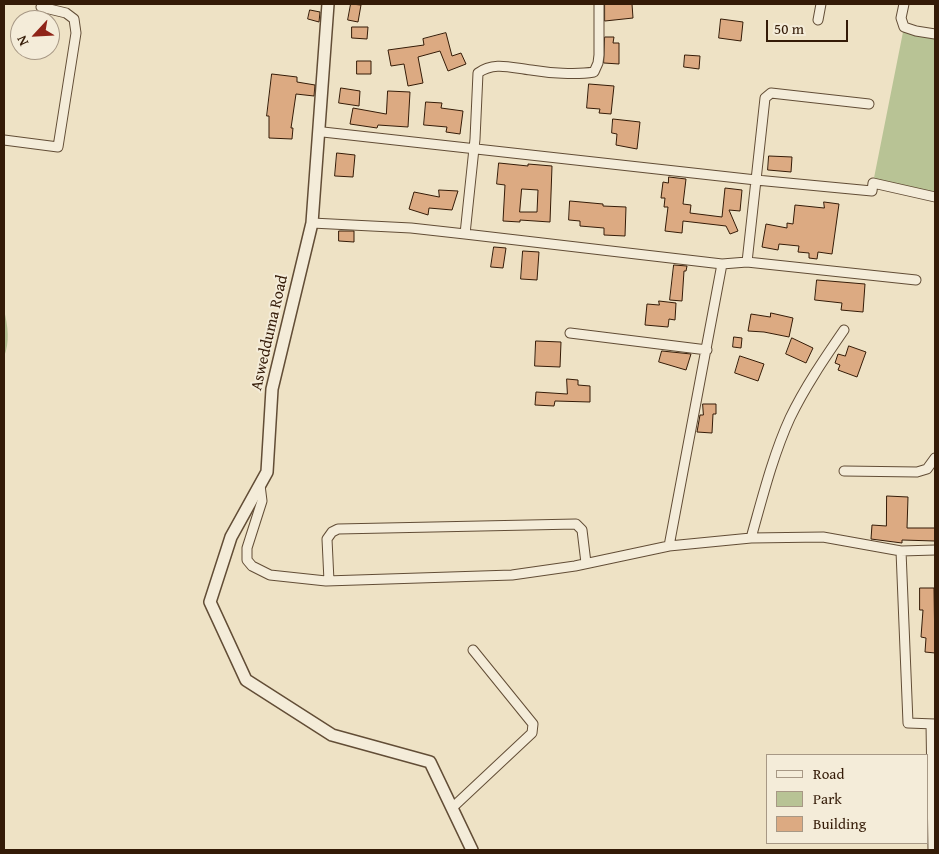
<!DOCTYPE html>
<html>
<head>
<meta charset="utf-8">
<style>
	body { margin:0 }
	#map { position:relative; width:939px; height:854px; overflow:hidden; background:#eee2c5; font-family:"Gentium Book Plus",serif }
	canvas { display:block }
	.frame { position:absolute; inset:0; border:5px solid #341b07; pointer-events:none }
	.legend { position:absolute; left:766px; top:754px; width:162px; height:90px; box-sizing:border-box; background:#f4ecd9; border:1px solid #a79885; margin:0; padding:6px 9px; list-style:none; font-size:15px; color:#341b07 }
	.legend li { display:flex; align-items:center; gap:10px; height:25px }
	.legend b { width:25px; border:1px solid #a79885 }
	.north { position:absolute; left:10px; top:10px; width:50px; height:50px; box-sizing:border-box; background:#f4ecd9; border:1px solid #a79885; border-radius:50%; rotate:245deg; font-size:14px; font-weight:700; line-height:20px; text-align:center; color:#341b07 }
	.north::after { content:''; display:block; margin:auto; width:18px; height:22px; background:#8f2418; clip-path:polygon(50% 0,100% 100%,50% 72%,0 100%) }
	.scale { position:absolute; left:766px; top:20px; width:82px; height:22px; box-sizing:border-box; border:2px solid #341b07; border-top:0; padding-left:6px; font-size:15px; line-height:18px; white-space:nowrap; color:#341b07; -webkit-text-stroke:4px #f4ecd9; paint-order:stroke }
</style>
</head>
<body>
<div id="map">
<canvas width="939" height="854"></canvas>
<div class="frame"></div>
<ul class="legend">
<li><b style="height:6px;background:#f4ecd9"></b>Road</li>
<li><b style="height:14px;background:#b8c395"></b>Park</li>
<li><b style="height:14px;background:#dcaa82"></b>Building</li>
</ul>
<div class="north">N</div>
<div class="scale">50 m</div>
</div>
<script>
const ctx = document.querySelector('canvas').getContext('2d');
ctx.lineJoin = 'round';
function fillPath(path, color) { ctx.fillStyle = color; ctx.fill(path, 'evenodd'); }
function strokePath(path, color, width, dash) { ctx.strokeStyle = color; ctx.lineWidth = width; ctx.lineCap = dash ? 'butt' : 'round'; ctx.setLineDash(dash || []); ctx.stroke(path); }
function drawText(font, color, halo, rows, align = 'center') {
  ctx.font = font + ' "Gentium Book Plus",serif'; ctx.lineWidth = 4; ctx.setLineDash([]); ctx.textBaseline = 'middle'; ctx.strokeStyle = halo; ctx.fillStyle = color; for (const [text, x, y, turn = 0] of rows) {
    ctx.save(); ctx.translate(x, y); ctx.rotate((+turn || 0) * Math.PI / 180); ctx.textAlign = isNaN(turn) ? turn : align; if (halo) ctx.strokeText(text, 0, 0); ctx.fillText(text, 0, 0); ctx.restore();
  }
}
const green = new Path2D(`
	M904,27L935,30V197L873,183Z
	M4,310C8,326 10,342 4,357Z`);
const building = new Path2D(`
	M351,4L361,5L358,22L348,20Z
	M605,4H632L633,18L605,21Z
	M310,10L320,12L319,22L308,19Z
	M721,19L743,22L741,41L719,38Z
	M352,27H368L367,39L352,38Z
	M446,33L452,56L461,53L466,64L448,71L440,51L418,57L423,83L408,86L404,64L391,66L388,50L424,45L423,39Z
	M605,37H614L613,43H619V64L604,63Z
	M685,55L700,56L699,69L684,67Z
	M357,61H371V74H357Z
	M272,74L297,77V82L315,85L314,96L296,94L291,128H293L292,139L269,138V116H267Z
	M589,84L614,86L611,114L599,113L600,109L587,108Z
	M341,88L360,91L359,106L339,103Z
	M388,91L410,92L408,127L378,125L377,128L350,124L353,108L386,114Z
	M426,102L442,103L441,108L463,111L460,134L446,132L447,127L424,125Z
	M613,119L640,122L637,149L616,145L617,134L612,133Z
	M337,153L355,155L353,177L335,176Z
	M769,156L792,157L791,172L768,170Z
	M499,163L528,166V164L552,166L550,222L520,220V222L503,221L505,185L497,184ZM522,189L538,190L537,212H520Z
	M669,177L686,179L683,204L691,205L690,213L722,217L725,188L742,190L740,211L729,210L738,231L730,234L726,226L683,221L682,233L665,231L668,207H664L665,198H661L663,182L668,183Z
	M439,190L458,191L452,210L429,208L428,215L409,209L414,192L439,197Z
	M570,201L603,204V206L626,207L625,236L604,235V228L580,226V221L569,220Z
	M824,202L839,204L832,254L818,252L817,259L809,258V253L798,252L799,246L779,244L778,250L762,247L766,224L787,228V223L793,224L795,205L824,208Z
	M339,231H354V242L339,241Z
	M494,247L506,248L503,268L491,267Z
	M523,251L539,252L537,280L521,279Z
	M674,265L687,266L686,271H684L682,301L670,300Z
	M817,280L865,284L863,312L841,310L842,303L815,300Z
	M659,301L676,303L675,320L669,319L668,327L645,325L647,304L659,305Z
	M771,313L793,318L789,337L764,332L748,331L751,314L770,317Z
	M734,337L742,338L741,348L733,347Z
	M792,338L813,348L806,363L786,354Z
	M536,341L561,342L560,367L535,366Z
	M849,346L866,352L857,377L838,370L840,365L835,363L838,354L845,356Z
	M662,351L691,354L686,370L659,362Z
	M740,356L764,364L758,381L735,373Z
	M567,379L578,380V385L590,386V402L555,401L554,406L535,405L536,392L567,394Z
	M703,404H716V414H713L712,433L697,432L700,415H703Z
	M887,496L908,497L907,528H935V541L902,540V543L871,539L872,525L886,526Z
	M920,588H934L935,653L925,652L926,638L921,637L923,610H920Z`);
const minor = new Path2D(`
	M904,4L901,18L904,27L916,31L935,34
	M818,20L821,4
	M323,132L756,180L872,191L873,183L935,197
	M4,140L58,147L76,33L74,19L66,13L41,7
	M465,234L475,139L478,73C494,61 512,68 531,70C549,73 576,75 594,72L598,63L599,55V4
	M747,262L765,98L771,93L869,104
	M722,264L747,262L916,280
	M570,333L707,350
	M844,471L917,472L927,469L935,458
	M260,485L262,501L247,548V560L252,566L270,575L326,581L512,575L575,566L669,546L722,264L465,234L411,228L312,223
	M751,538L823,537L901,551L935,550
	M669,546L751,538C762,499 773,455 790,418C805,387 824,359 844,330
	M901,551L908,723L935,724
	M329,581L327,539L332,532L338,529L576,524L582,530L586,563
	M931,724L933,850
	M452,808L532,733L533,724L473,650`);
const tertiary = new Path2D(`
	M328,4L312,223L272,389L267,472L231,537L210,602L246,680L332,735L430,762L472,850`);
const streetNames = [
	["Aswedduma Road",270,333,-77]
];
fillPath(green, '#b8c395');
fillPath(building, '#dcaa82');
strokePath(building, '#341b07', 1);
strokePath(minor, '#624d36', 11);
strokePath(tertiary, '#624d36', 14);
strokePath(minor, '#f4ecd9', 9);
strokePath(tertiary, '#f4ecd9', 11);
drawText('16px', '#341b07', '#f4ecd9', streetNames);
</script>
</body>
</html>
